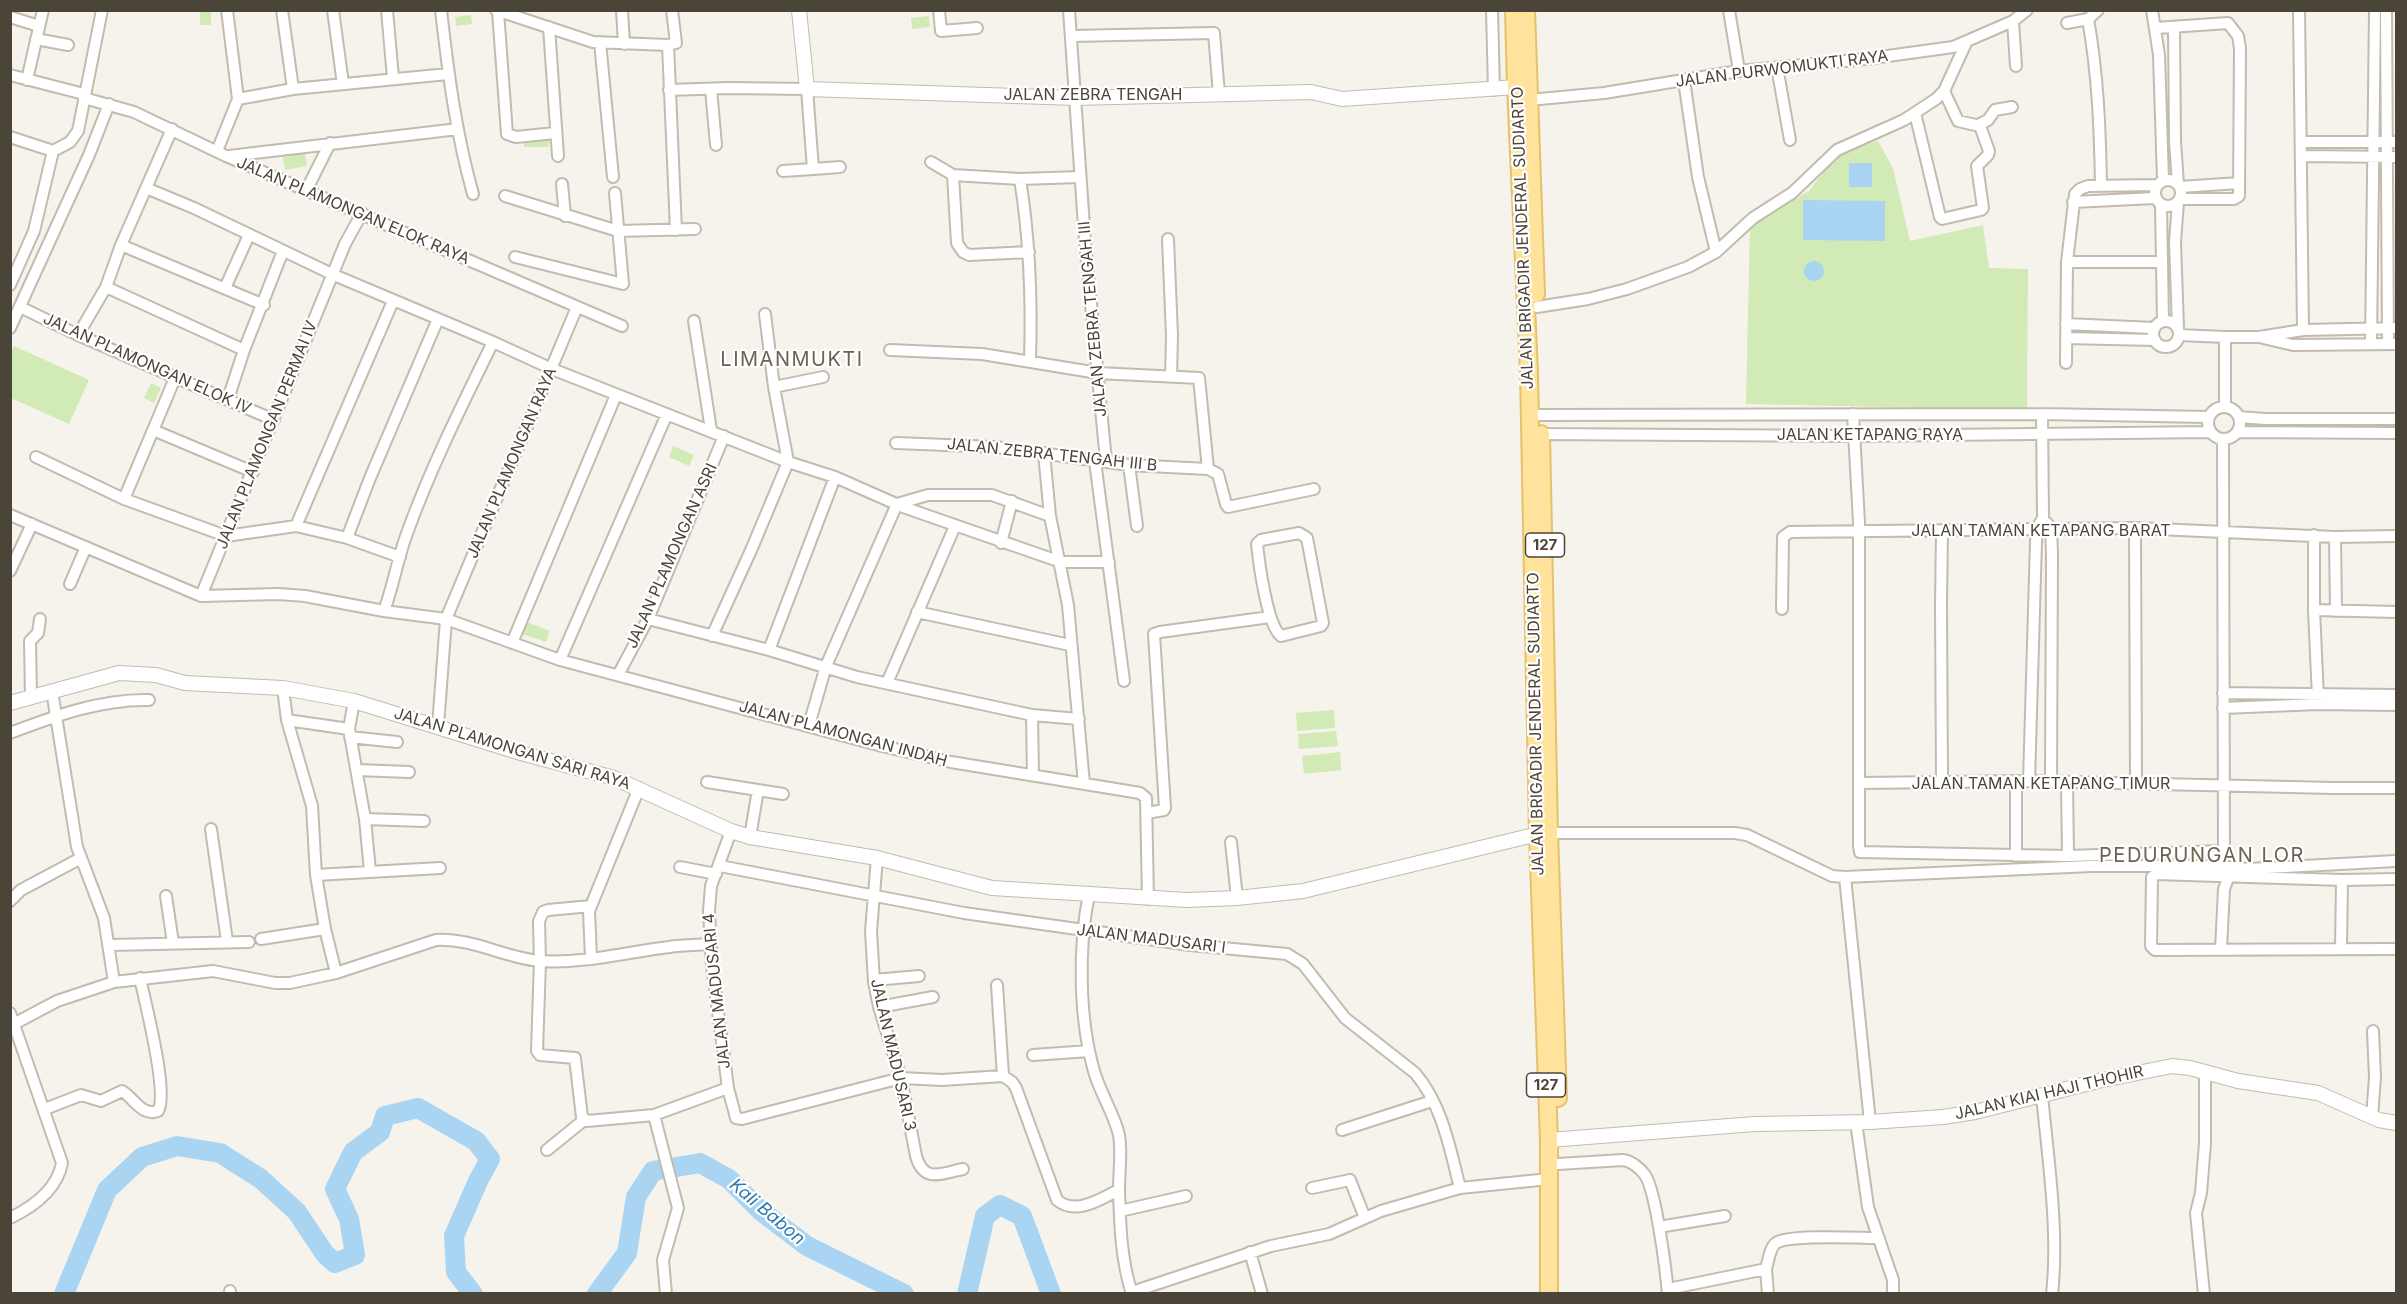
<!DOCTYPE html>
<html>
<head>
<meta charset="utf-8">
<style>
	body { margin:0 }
	#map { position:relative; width:2407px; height:1304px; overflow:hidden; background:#f6f3ec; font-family:Inter,sans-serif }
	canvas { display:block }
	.frame { position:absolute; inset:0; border:12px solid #4b4439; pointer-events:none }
</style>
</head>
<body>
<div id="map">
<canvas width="2407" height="1304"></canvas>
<div class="frame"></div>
</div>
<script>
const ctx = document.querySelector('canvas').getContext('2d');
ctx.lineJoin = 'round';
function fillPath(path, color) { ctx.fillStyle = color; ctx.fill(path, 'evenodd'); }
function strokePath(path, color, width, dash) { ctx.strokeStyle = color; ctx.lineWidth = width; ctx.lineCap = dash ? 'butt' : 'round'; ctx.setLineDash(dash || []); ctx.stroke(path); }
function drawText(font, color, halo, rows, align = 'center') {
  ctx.font = font + ' Inter,sans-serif'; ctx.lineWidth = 4.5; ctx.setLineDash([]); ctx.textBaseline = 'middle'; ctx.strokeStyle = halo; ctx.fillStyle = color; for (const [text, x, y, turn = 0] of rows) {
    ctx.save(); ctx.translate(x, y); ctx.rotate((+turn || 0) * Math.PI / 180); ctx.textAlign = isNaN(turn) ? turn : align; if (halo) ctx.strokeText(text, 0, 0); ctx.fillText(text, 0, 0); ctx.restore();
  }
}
const green = new Path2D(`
	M200,11H211V25H200Z
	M471,15L472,24L456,26L455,17Z
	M929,16L930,27L912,29L911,18Z
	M524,139L549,140V147H524Z
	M1878,141L1893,168L1910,241L1983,225L1989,268L2028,269L2027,410L1746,404L1750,226L1809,191L1839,152Z
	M305,153L307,166L285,170L283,157Z
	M14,346L89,380L69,424L11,398V353Z
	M151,383L161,388L154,403L144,398Z
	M673,446L694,455L689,466L669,457Z
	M527,622L550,631L546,642L522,634Z
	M1334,710L1335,728L1297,731L1296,713Z
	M1336,731L1338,746L1299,749L1298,734Z
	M1340,752L1341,770L1304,774L1302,756Z`);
const water = new Path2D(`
	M1849,163H1872V187H1849Z
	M1803,200L1885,201V241L1803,240Z
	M1804 271a10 10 0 1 1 20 0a10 10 0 1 1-20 0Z`);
const river = new Path2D(`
	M64,1294L107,1190L142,1157L177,1146L220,1153L261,1179L297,1212L325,1254L335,1263L355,1255L349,1219L335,1189L353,1152L380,1132L385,1116L418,1108L476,1141L490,1159L478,1181L454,1236L456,1272L473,1294
	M597,1294L627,1253L636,1197L653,1171L700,1163L729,1179L761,1211L807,1246L904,1294
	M967,1294L985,1216L1000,1205L1022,1216L1051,1294`);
const minor = new Path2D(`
	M282,10L293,89
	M333,10L343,84
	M387,10L393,78
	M441,10C448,72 456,134 473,194
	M496,10L593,42L668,45L676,43L672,10
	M622,10L624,44
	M939,10L941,31L977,28
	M1069,10L1085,241L1106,461
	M1492,10L1494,90
	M1729,10L1739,71
	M2152,10L2159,55L2163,180
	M2299,10L2303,330
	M2386,10L2388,343
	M498,11L507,134L516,137L555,133
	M10,17L39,26
	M2088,19C2098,75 2100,129 2101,186
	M2013,21L2016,66
	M2067,23L2088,19L2098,10
	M549,27L558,156
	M2156,28L2228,23L2238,36L2240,48L2239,196L2234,199H2180
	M2174,28L2175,141L2178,184
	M1071,36L1214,33L1219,94
	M36,39L68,45
	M600,42L613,177
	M668,45L676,230
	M1777,67L1790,140
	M10,75L84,94
	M27,80L43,10
	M1684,80L1698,177L1716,252
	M711,89L716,145
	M669,90L728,88L807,89L813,169L783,171
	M84,98L134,112L226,156L622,326
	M238,99L293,89L448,74
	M1529,100L1604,93L1739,71L1866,59L1953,47L2013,21L2027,10
	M1915,113L1940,217L1942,219L1981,210L1983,208L1977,166L1988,155L1989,151L1980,126L1958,121L1944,91
	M1978,125L1988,120L1995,110L2012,107
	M10,137L53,151
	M2302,142H2396
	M217,151L238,99L227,10
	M229,156L458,129
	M2302,156L2396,157
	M931,162L953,175L1020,179L1080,177
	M813,169L840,167
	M953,175L957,243L963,252L969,255L1029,252
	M1020,179C1030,241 1032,298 1030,361
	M2155 193a13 13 0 1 1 26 0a13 13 0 1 1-26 0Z
	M562,184L565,216
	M2180,187L2239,183
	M146,188L194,208L334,275L493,342L552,369L788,462L835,477L903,507L1061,562H1109
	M307,189L330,143
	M505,196L618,231L695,229
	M2073,202L2155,198
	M2161,205L2163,321
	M1168,239L1172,336L1171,377
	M121,245L264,305
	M515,257L623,284L615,193
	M2067,262H2162
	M10,285L34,231L53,151L70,142L78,131L102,10
	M106,287L244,350
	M225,288L249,235
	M20,307L78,335L274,420
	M1537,307L1588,299L1627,289L1688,267L1716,252L1753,218L1792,193L1837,150L1904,120L1936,99L1944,91L1966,43
	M765,314L774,387L788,462
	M694,321L711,430
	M2153 334a13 13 0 1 1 26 0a13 13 0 1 1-26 0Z
	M2066,324L2154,328
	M10,328L89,155L109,104
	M2178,328L2175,242L2178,202
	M78,335L106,287L121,245L172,129
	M2179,335L2225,337V407
	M2225,337H2259L2303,330L2396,328
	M2066,338L2155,340
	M2263,338L2293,345L2396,344
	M2371,344L2375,10
	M890,350L982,354L1098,373L1199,378L1208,469
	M2066,363L2067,262L2075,194L2080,189L2088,186L2157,185
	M774,387L823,377
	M228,399L244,350L283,251
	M2208 423a16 16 0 1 1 32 0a16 16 0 1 1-32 0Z
	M1853,414L1859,522V846L1860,852L2068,856L2224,851
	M1530,415L2042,414L2209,417
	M2239,417L2265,419H2396
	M153,430L253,472
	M2238,432L2396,433
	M1535,434L1855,436L2209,432
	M2223,440L2224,857
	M896,443L996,447L1129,465L1208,469L1218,474L1226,504L1228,507L1314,489
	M1044,453L1050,516L1068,605L1084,784
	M36,457L124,499L226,536L296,526L347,538L400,557
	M1095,461L1124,681
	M1129,465L1137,526
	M124,499L175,378
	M10,515L201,596L279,594L305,596L384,611L446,619L560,660L882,746L951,762L1140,793L1146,798L1148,899
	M2047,523L2051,528L2052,553L2051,782
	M296,526L393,301
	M2135,528L2136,784
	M1942,531L1941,604L1942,782
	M1299,533L1307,538L1323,623L1321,626L1281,636C1267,625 1259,563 1257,544L1261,540Z
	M2314,535V610L2318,698
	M2335,537L2336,611
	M347,538L370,478L438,319
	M1001,543L1012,501
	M10,571L32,524
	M70,584L86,547
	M201,596L345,244L362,213
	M1782,609L1783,537L1790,532L2135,528L2335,537L2396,536
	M2314,610L2396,612
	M384,611C393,587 397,561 406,536C430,469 462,405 493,342
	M917,612L1070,645
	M648,619L769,650L857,677L1032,715L1079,719
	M712,636L752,548L788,462
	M512,643L616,395
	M769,650L835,477
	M560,660L667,414
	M618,675L648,619L724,436
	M887,683L955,526
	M283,688L287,720L312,806L316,875L325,929L336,973
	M52,691L77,847L104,918L114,982
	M2223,693L2396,695
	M31,697L30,641L38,633L40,619
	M354,701L349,729L365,819L370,871
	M2223,708L2318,704L2396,705
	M1032,715L1033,775
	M287,720L349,729
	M809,725L826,666L897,504L928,495H992L1050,516
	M438,726L446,619L577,307
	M10,733C55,716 100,699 149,700
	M350,737L397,742
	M357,770L409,772
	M2029,781L2036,542L2037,528L2043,518L2042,414
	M707,782L783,794
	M1859,783L2029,781L2333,788H2396
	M2067,783L2068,856
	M1147,813L1164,810L1165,808L1154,634L1160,632L1270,617
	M365,819L424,821
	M211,829L227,941
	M731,831L711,886L709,911L712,966L728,1088L736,1118L742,1119L901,1078L942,1080L1003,1076L1012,1082L1016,1088L1057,1200C1076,1216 1100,1199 1119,1190
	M1549,833H1735L1747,835L1832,876L1845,877L2092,866H2220L2248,869L2396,861
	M750,837L758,790
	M1231,842L1237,898
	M2016,856V781
	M877,858L871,931L874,982L879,1007L901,1078L916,1156C924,1184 942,1173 963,1169
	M720,866L964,913L1190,945L1287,954L1303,964L1345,1018L1415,1073C1442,1104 1450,1149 1460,1188
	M680,867L716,874
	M316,875L440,868
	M1845,877L1870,1122
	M2396,879L2342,880L2156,874L2152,877L2151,946L2155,950L2396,949
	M1089,894C1078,947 1079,1019 1094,1071C1100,1093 1114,1113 1119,1135C1122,1152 1119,1172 1119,1190C1120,1225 1121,1260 1132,1294
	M166,896L173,943
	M10,901L21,890L81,858
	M591,906L548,910L543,912L539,921L540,961L537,1051L540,1055L575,1058L582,1117L587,1121L654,1115L728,1088
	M261,939L325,929
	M109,945L249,942
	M2341,948L2342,880
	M2221,949L2224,889L2230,873
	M591,958L589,911L639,788
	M874,980L919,976
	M997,985L1003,1076
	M879,1007L933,997
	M10,1013L62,1163C57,1189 33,1207 10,1218
	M10,1026L57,1001L114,982L213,971L275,983H290L336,973L436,940C473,938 505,958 540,961C583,964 627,952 669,947C683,945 697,945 711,944
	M1033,1055L1089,1051
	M2042,1096C2048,1157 2059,1232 2052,1294
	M45,1109L81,1095L101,1101L122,1091C134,1098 142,1117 158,1111C169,1093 145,1002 140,978
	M654,1115L678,1208L663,1260L666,1294
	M2372,1117L2375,1077L2373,1031
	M1856,1122L1868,1207L1893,1280V1294
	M1342,1130L1432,1101
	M547,1150L584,1120
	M1558,1164L1623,1160C1631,1161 1640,1168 1645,1175C1656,1191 1666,1271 1668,1294
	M1312,1188L1350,1180L1365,1218
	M1120,1211L1186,1196
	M1659,1227L1725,1216
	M1250,1252L1262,1294
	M1766,1269C1768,1262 1770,1247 1776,1243C1789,1234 1860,1238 1879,1238
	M1668,1289L1766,1269L1768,1294
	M230,1291V1294
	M1132,1292L1271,1246L1329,1234L1381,1211L1460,1188L1549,1179
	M2204,1294L2196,1213L2201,1193L2205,1143V1072`);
const tertiary = new Path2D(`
	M799,10L807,89L1076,98L1311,92L1342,99L1516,87
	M10,703L119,673L156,675L185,683L283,688L354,701L521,753L614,778L731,831L750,837L877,858L992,888L1187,900L1237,898L1303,891L1538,834
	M1549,1140L1755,1124L1870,1122L1943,1117L1975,1112L2098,1081L2172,1066L2190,1068L2238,1081L2318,1093L2379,1120L2396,1123`);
const primary = new Path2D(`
	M1514,10L1516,87L1529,372L1538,834L1549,1140V1294
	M1526,10L1536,294
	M1541,434L1549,833L1558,1098`);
const shields = [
	[1545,545,39],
	[1546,1085,39]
];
const shieldNames = [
	["127",1545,545],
	["127",1546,1085]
];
const streetNames = [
	["JALAN PURWOMUKTI RAYA",1782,69,-7],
	["JALAN ZEBRA TENGAH",1093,95],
	["JALAN PLAMONGAN ELOK RAYA",353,211,23],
	["JALAN BRIGADIR JENDERAL SUDIARTO",1523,238,-92],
	["JALAN ZEBRA TENGAH III",1093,319,-95],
	["JALAN PLAMONGAN ELOK IV",147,364,24],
	["JALAN PLAMONGAN PERMAI IV",267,435,-68],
	["JALAN KETAPANG RAYA",1870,435],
	["JALAN ZEBRA TENGAH III B",1052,455,6],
	["JALAN PLAMONGAN RAYA",512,463,-67],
	["JALAN TAMAN KETAPANG BARAT",2041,531],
	["JALAN PLAMONGAN ASRI",672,556,-66],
	["JALAN BRIGADIR JENDERAL SUDIARTO",1536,724,-91],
	["JALAN PLAMONGAN INDAH",843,734,15],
	["JALAN PLAMONGAN SARI RAYA",512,749,17],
	["JALAN TAMAN KETAPANG TIMUR",2041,784],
	["JALAN MADUSARI I",1151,939,7],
	["JALAN MADUSARI 4",717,991,-96],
	["JALAN MADUSARI 3",893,1055,77],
	["JALAN KIAI HAJI THOHIR",2049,1093,-13]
];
const waterNames = [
	["Kali Babon",767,1212,40]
];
const quarterNames = [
	["LIMANMUKTI",792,360],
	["PEDURUNGAN LOR",2202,856]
];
fillPath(green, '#d2eab5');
fillPath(water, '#a9d4f2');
strokePath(river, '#a9d4f2', 20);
strokePath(minor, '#c2bbae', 14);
strokePath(tertiary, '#c2bbae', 16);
strokePath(primary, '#e6c16a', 20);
strokePath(minor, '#fff', 10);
strokePath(tertiary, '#fff', 14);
strokePath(primary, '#ffe39c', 16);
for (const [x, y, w] of shields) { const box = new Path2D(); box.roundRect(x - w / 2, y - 12, w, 24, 4.5); ctx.fillStyle = '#fff'; ctx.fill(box); strokePath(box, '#4b4439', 1.5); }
drawText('bold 15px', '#4b4439', null, shieldNames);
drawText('16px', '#4b4439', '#fff', streetNames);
drawText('italic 18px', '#2e7ab2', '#fff', waterNames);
ctx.letterSpacing = '1.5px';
drawText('20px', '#6e6250', '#fff', quarterNames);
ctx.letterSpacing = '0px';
</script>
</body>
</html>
